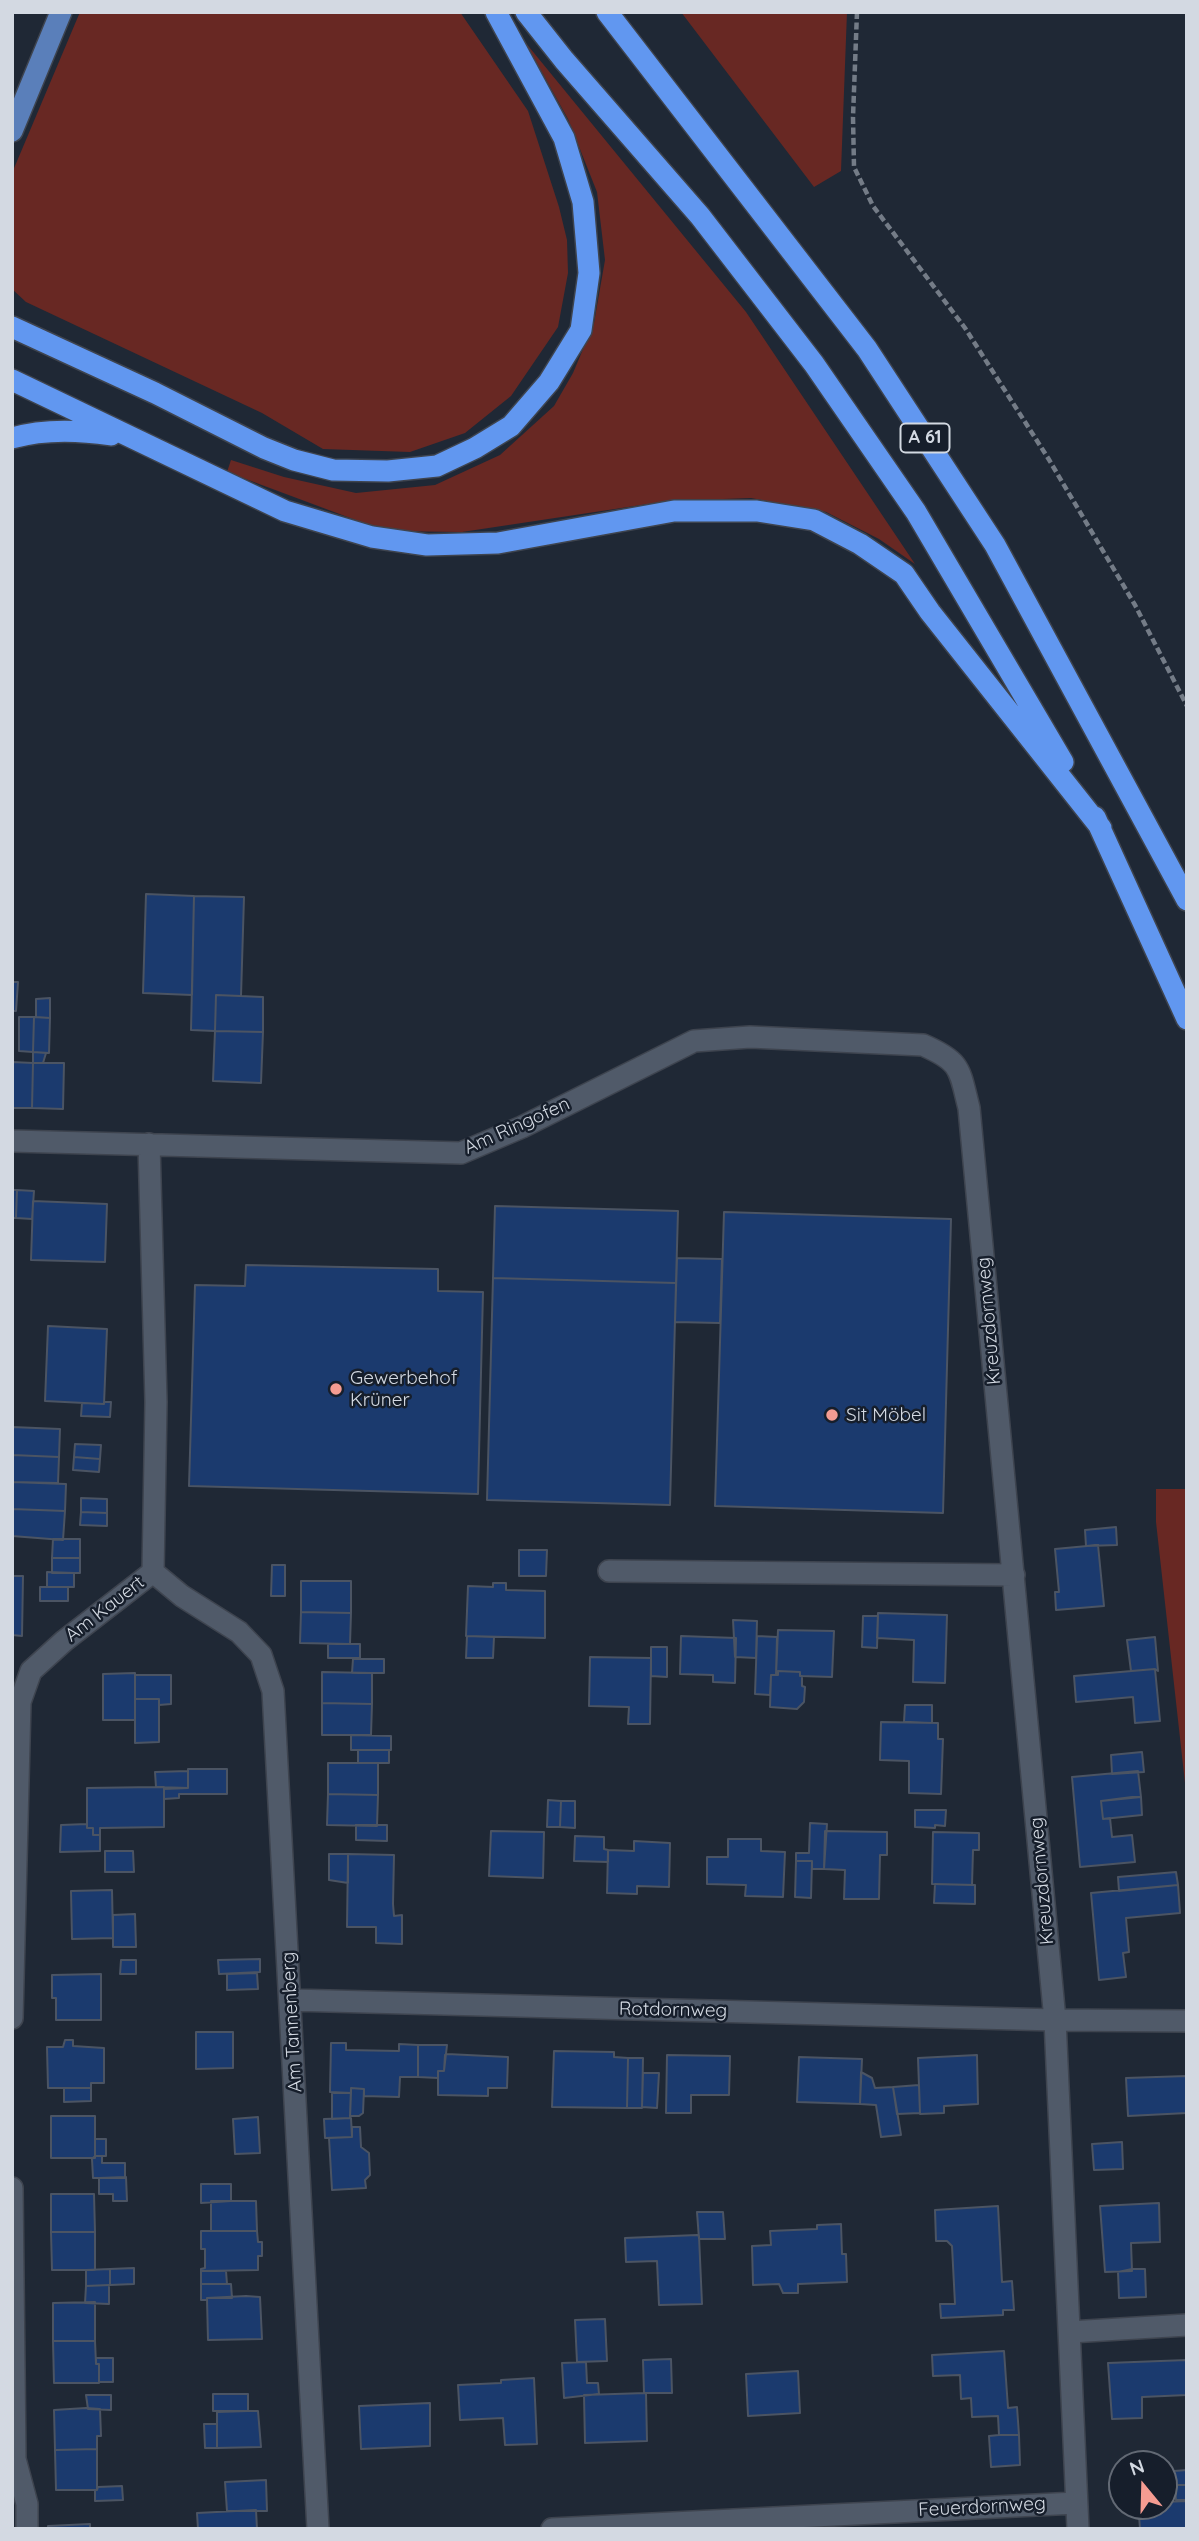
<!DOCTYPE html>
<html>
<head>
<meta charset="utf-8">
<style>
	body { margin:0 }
	#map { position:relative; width:1199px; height:2541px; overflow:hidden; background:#1f2835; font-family:Quicksand,sans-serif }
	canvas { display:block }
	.frame { position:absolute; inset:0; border:14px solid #d3d9e2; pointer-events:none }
	.north { position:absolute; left:1108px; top:2450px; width:70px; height:70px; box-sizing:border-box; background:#161e2b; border:2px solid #626974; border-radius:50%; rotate:341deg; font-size:19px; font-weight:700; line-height:28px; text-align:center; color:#d3d9e2 }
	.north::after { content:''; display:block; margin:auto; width:24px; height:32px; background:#f59c92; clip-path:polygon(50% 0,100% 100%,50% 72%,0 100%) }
</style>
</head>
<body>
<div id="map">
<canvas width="1199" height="2541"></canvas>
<div class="frame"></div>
<div class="north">N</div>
</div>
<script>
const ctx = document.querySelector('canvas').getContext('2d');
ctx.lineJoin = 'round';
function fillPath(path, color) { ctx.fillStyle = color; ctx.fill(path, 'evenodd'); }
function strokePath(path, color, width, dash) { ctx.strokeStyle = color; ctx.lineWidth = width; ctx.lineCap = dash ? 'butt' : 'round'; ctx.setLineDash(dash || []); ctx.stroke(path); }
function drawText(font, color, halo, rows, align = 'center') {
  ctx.font = font + ' Quicksand,sans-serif'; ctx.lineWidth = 5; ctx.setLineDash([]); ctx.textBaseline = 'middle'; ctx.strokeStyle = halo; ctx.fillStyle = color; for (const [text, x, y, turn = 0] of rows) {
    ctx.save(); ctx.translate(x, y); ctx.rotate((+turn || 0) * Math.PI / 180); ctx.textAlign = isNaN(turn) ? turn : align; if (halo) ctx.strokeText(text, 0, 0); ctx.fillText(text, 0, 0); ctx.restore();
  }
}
const green = new Path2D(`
	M80,12H460L528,111L559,207L567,240L568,273L558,327L511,396L465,433L410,452L323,449L262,413L26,302L12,289V173Z
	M681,12H847L841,171L814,187Z
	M525,42L746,312L915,564L879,539L826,512L751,498L668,501L462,532L385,531L227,472L231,460L284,477L356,493L435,485L500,455L554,406L573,373L594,323L605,260L597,192L568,119Z
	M1156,1489H1187V1801L1156,1522Z`);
const building = new Path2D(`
	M146,894L194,896L192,995L143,993Z
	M194,896L244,897L241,996L216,995L215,1031L191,1030Z
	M12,982H18L16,1011H12Z
	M216,995L263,997V1032L215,1031Z
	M50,998V1018L36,1017V999Z
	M19,1017H34L33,1052L19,1051Z
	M34,1017L50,1018L49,1053L33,1052Z
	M215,1031L263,1032L261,1083L213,1081Z
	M33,1052L46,1053L43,1063H33Z
	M12,1062L33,1063L32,1108H12Z
	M33,1063H64L63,1109L32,1108Z
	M12,1190H17L16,1218H12Z
	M17,1190L34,1191L32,1219L16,1218Z
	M33,1201L107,1204L105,1262L31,1260Z
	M495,1206L678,1211L676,1283L493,1278Z
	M724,1212L951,1219L943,1513L715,1506Z
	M677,1258L722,1259L720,1323L675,1322Z
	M246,1265L438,1269V1291L483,1292L478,1494L189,1486L195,1285L245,1286Z
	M493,1278L676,1283L670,1505L487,1500Z
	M48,1326L107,1329L104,1404L45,1401Z
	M104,1402H111L110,1417L81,1416L82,1403L104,1404Z
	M12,1427L60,1429L59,1457L12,1455Z
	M75,1444L101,1445L100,1459L74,1457Z
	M12,1455L59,1457L58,1483L12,1482Z
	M74,1457L100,1459L99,1472L73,1470Z
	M12,1482L66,1484L65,1511L12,1509Z
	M81,1498L107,1499V1513L81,1512Z
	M12,1509L65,1511L63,1540L12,1536Z
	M81,1512L107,1513V1526L80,1525Z
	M1116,1527L1117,1545L1086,1546L1085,1530Z
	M53,1539H80V1558H52Z
	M1098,1545L1104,1606L1056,1610L1055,1592H1059L1055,1549Z
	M519,1550H547L546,1576H519Z
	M52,1558H80V1573H52Z
	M272,1565H285V1596H271Z
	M47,1572L74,1573V1587H47Z
	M12,1576H23L22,1636L12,1635Z
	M301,1581H351V1613L301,1612Z
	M493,1583H506V1590L545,1591V1638L466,1636L468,1586L493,1587Z
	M40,1587H68V1601H40Z
	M301,1612L351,1613L350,1644L300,1643Z
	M878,1613L947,1615L945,1683L913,1682L914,1640L877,1638Z
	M863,1616H878L877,1648L862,1647Z
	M733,1620L757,1621L756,1658L735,1657Z
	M778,1630L834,1631L832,1677L800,1676V1672L778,1671V1675H776Z
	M467,1636L494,1637L493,1658H466Z
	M681,1636L736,1638L735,1683L713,1682V1675L680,1674Z
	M757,1636L777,1637L776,1675H771L770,1695L755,1694Z
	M1155,1637L1158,1671L1155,1669L1131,1671L1127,1640Z
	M328,1644H360V1658H328Z
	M651,1647H667V1677L651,1676Z
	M590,1657L651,1658L650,1724H628L629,1707L589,1706Z
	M353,1659H384V1673H352Z
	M1155,1669L1160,1721L1135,1723L1133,1697L1076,1702L1074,1676Z
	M778,1671L800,1672V1676H802V1686L805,1687L804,1702L797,1709L770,1707L771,1675H778Z
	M322,1672L372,1673V1704L322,1703Z
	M135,1673V1720H103V1674Z
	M135,1675H171V1704L159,1705V1699H135Z
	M135,1699H159V1742L135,1743Z
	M322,1703L372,1704L371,1735H322Z
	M905,1705H932V1723L904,1722Z
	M881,1722L938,1723V1739H943L941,1794L909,1793V1761L880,1760Z
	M351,1735L391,1736V1750H351Z
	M358,1750H389V1763H358Z
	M1142,1752L1144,1772L1112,1774L1111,1755Z
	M328,1763H378V1795L328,1794Z
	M188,1769H227V1794H179V1798L164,1799V1789L188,1788Z
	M188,1771V1788L156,1787L155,1772Z
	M1138,1771L1141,1797L1101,1801L1103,1819L1110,1818L1112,1837L1132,1835L1135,1862L1080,1867L1072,1777Z
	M156,1787H164V1827L100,1828V1835H93V1828H87V1788Z
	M328,1794L378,1795L377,1826L327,1825Z
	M1132,1797H1141L1142,1815L1103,1819L1101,1801Z
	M548,1800L561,1801L560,1827H547Z
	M561,1801H575V1828L560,1827Z
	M915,1810H946L945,1826L935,1825V1828L915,1827Z
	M810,1823L827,1824L824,1869H812V1861H796V1853H809Z
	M87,1824V1828H93V1835H100V1851L60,1852L61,1825Z
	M356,1825H387V1841L356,1840Z
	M491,1831L544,1832L543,1878L489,1876Z
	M825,1831L887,1832V1855H880L879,1899H844L845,1870L824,1869Z
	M933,1832L979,1833V1850H973L972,1885L932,1884Z
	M575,1836L604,1837V1849L608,1850V1862L574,1861Z
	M728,1839H761V1851L785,1852L783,1897L745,1896L746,1885L707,1884V1857H728Z
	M634,1841L670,1843L669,1887L637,1886V1894L607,1893L608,1850L634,1851Z
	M105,1851H133L134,1872H105Z
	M329,1854H348V1883L329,1880Z
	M348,1854L394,1855L393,1904L394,1916L402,1915V1944L376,1943V1927H347Z
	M796,1861H812L811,1898L795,1897Z
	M1176,1872L1178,1885L1119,1891L1118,1877Z
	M935,1884L975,1885V1904L934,1903Z
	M1178,1885L1180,1913L1126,1918L1129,1952L1123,1953L1126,1977L1099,1980L1091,1893Z
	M112,1890L113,1938L72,1939L71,1891Z
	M135,1914L136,1947H113V1915Z
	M260,1959V1972L219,1974L218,1960Z
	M121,1960H136V1974H120Z
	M257,1973L258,1989L227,1990V1974Z
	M101,1974V2020H56V1998H52V1975Z
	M196,2032H233V2068L196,2069Z
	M65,2040H73V2046L104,2048V2083H91V2088H48L47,2047H63Z
	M331,2043H346V2050L399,2051V2044L418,2045V2077H400L399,2097L364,2096V2089L351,2088V2093L330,2092Z
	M418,2045H447L444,2071H438V2078L418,2077Z
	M554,2051L614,2052V2057L628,2058L627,2108L552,2107Z
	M447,2054L508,2057L507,2088H488V2096L438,2095V2071H444L445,2055Z
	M667,2055L730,2056L729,2095H691V2113H666Z
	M977,2055L978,2104L944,2106V2113L920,2114L918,2058Z
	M799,2057L862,2059L860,2104L797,2102Z
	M628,2058H643L642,2108H627Z
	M861,2072L872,2078L875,2088L893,2087L901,2135L881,2137L876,2105L860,2104Z
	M643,2073H659L657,2108L642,2107Z
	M1187,2076V2113L1128,2116L1126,2078Z
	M919,2085L920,2113L897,2114L893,2087Z
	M64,2088H91V2101L64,2102Z
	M351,2088L364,2089L363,2113L359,2116H350Z
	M332,2093H351L350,2118L332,2119Z
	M51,2116H95V2158H51Z
	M258,2117L260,2153L235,2154L233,2119Z
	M351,2118L352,2137L325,2138L324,2119Z
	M352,2127H360L361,2147L369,2153L370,2175L365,2180L366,2188L332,2190L329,2138L352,2137Z
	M95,2139H106V2156H95Z
	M1122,2142L1123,2169L1094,2170L1092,2144Z
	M95,2156H102V2163H125V2178H93L92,2159Z
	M126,2177L127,2201H113V2194H99V2178Z
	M201,2184H231V2201L201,2203Z
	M51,2194H94L95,2232H51Z
	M211,2201H256L257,2231H211Z
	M1159,2203L1160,2242L1131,2243L1132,2271L1105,2272L1100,2206Z
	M998,2206L1002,2282L1012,2281L1014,2310H1003V2315L941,2318L940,2304H955L952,2246L947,2241H936L935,2210Z
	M697,2212H723L725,2239H699Z
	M841,2224L842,2254H846L847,2282L798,2284V2293H783L779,2284L753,2285L752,2246L771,2245L770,2231L817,2229V2225Z
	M201,2231H257L258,2242H262V2256H258V2270L201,2271V2269L205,2268V2249H201Z
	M51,2232H95V2270H52Z
	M697,2235L699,2236L702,2304L659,2305L657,2261L626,2262L625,2238Z
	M134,2268V2284L110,2285V2269Z
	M110,2269V2285L86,2286V2270Z
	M1132,2269H1145L1146,2297L1119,2298L1118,2272Z
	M201,2271H226L227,2284H201Z
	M201,2284H231L232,2298H207V2300H201Z
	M109,2285V2304L85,2303L86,2286Z
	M246,2296L260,2297L262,2339L208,2340L207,2298Z
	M95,2302V2341H53V2303Z
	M605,2319L607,2361L577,2362L575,2320Z
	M53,2341H95L96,2364H99V2383H54Z
	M1004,2351L1008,2408L1017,2407L1019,2435H999L998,2416L972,2417L971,2398L961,2399L960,2375L933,2376L932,2355Z
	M96,2358H113V2382H99V2364H96Z
	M671,2359L672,2393H644L643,2360Z
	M1187,2360V2395L1142,2397V2418L1112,2419L1108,2363Z
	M586,2362L587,2383H598L599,2394L564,2398L562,2363Z
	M798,2371L800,2413L748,2416L746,2374Z
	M534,2378L537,2444L505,2445L503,2418L460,2420L458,2385L501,2383V2380Z
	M646,2393L647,2441L585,2443L584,2395Z
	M213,2394H248V2411H213Z
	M86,2395H111V2410L88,2409Z
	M430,2403V2446L361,2449L359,2406Z
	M86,2408L100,2409L101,2436H97V2449L55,2450L54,2410Z
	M248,2411H258L261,2447L217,2448V2412Z
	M204,2424H217V2448H205Z
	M999,2435H1019L1020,2465L991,2467L989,2436Z
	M97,2449V2490H56L55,2450Z
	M1187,2470V2485H1175L1174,2471Z
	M266,2480L267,2511H227L225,2482Z
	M1175,2485H1187V2500H1176Z
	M122,2486L123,2500L95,2501V2490H97L98,2487Z
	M1187,2501V2529H1140L1139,2515L1145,2514V2506H1164V2502Z
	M256,2510L257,2529H198L197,2513Z
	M90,2524V2529H48V2526Z`);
const path = new Path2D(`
	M857,12L853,117L854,167L873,206L965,328L1048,458L1135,605L1187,706`);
const minor = new Path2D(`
	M12,1141L461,1153L522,1127L694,1041L750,1037L923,1045C962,1062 959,1069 969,1108L1055,2020L1078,2529
	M609,1571L1014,1575
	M153,1572L182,1596L239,1632L261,1655L273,1691L318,2529
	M291,2000L1055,2020L1187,2021
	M12,2018L20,1702L31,1671L64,1641L153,1572L156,1402L149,1144
	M12,2188L15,2459L12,2462
	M1070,2332L1187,2325
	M15,2459L27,2504V2529
	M552,2529L1076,2503`);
const major = new Path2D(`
	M12,131L61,12`);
const highway = new Path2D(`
	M526,12L564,60L700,216L814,364L916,512L1063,762
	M607,12L867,349L995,545L1187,900
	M12,327L155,393L264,448L294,460L333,470L388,471L437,466L475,448L511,426L549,382L581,330L589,273L583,202L564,138L496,12
	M12,380L285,511L372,537L427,545L498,543L674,511H757L814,520L860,544L904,574L930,612L1101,828
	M12,438C43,429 79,430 111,435
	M1095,817L1187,1019`);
const markers = [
	[336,1389,7,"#f59c92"],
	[832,1415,7,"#f59c92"]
];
const shields = [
	[925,438,49]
];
const shieldNames = [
	["A 61",925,438]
];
const streetNames = [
	["Am Ringofen",517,1126,-24],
	["Kreuzdornweg",989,1321,-95],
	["Am Kauert",105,1609,-38],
	["Kreuzdornweg",1042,1881,-95],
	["Rotdornweg",673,2010,1],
	["Am Tannenberg",292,2022,-93],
	["Feuerdornweg",982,2507,-3]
];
const poiNames = [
	["Gewerbehof",350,1378],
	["Krüner",350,1400],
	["Sit Möbel",846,1415]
];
fillPath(green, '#682823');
fillPath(building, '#1b3a6e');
strokePath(building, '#4b5463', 2);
strokePath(minor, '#3e444f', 24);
strokePath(major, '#3e444f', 24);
strokePath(highway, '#3e444f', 24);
strokePath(path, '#747c87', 4.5, [7, 3.5]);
strokePath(minor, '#505a69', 21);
strokePath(major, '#5a7fba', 21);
strokePath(highway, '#6197f0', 21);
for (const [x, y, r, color] of markers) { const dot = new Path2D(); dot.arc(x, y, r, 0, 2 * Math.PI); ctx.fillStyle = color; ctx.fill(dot); strokePath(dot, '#161e2b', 2.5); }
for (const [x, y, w] of shields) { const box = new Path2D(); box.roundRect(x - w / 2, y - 14.5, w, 29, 5); ctx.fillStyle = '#161e2b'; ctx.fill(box); strokePath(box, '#d3d9e2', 2); }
drawText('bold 18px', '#d3d9e2', null, shieldNames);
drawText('19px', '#d3d9e2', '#161e2b', streetNames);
drawText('19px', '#d3d9e2', '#161e2b', poiNames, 'left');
</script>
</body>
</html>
